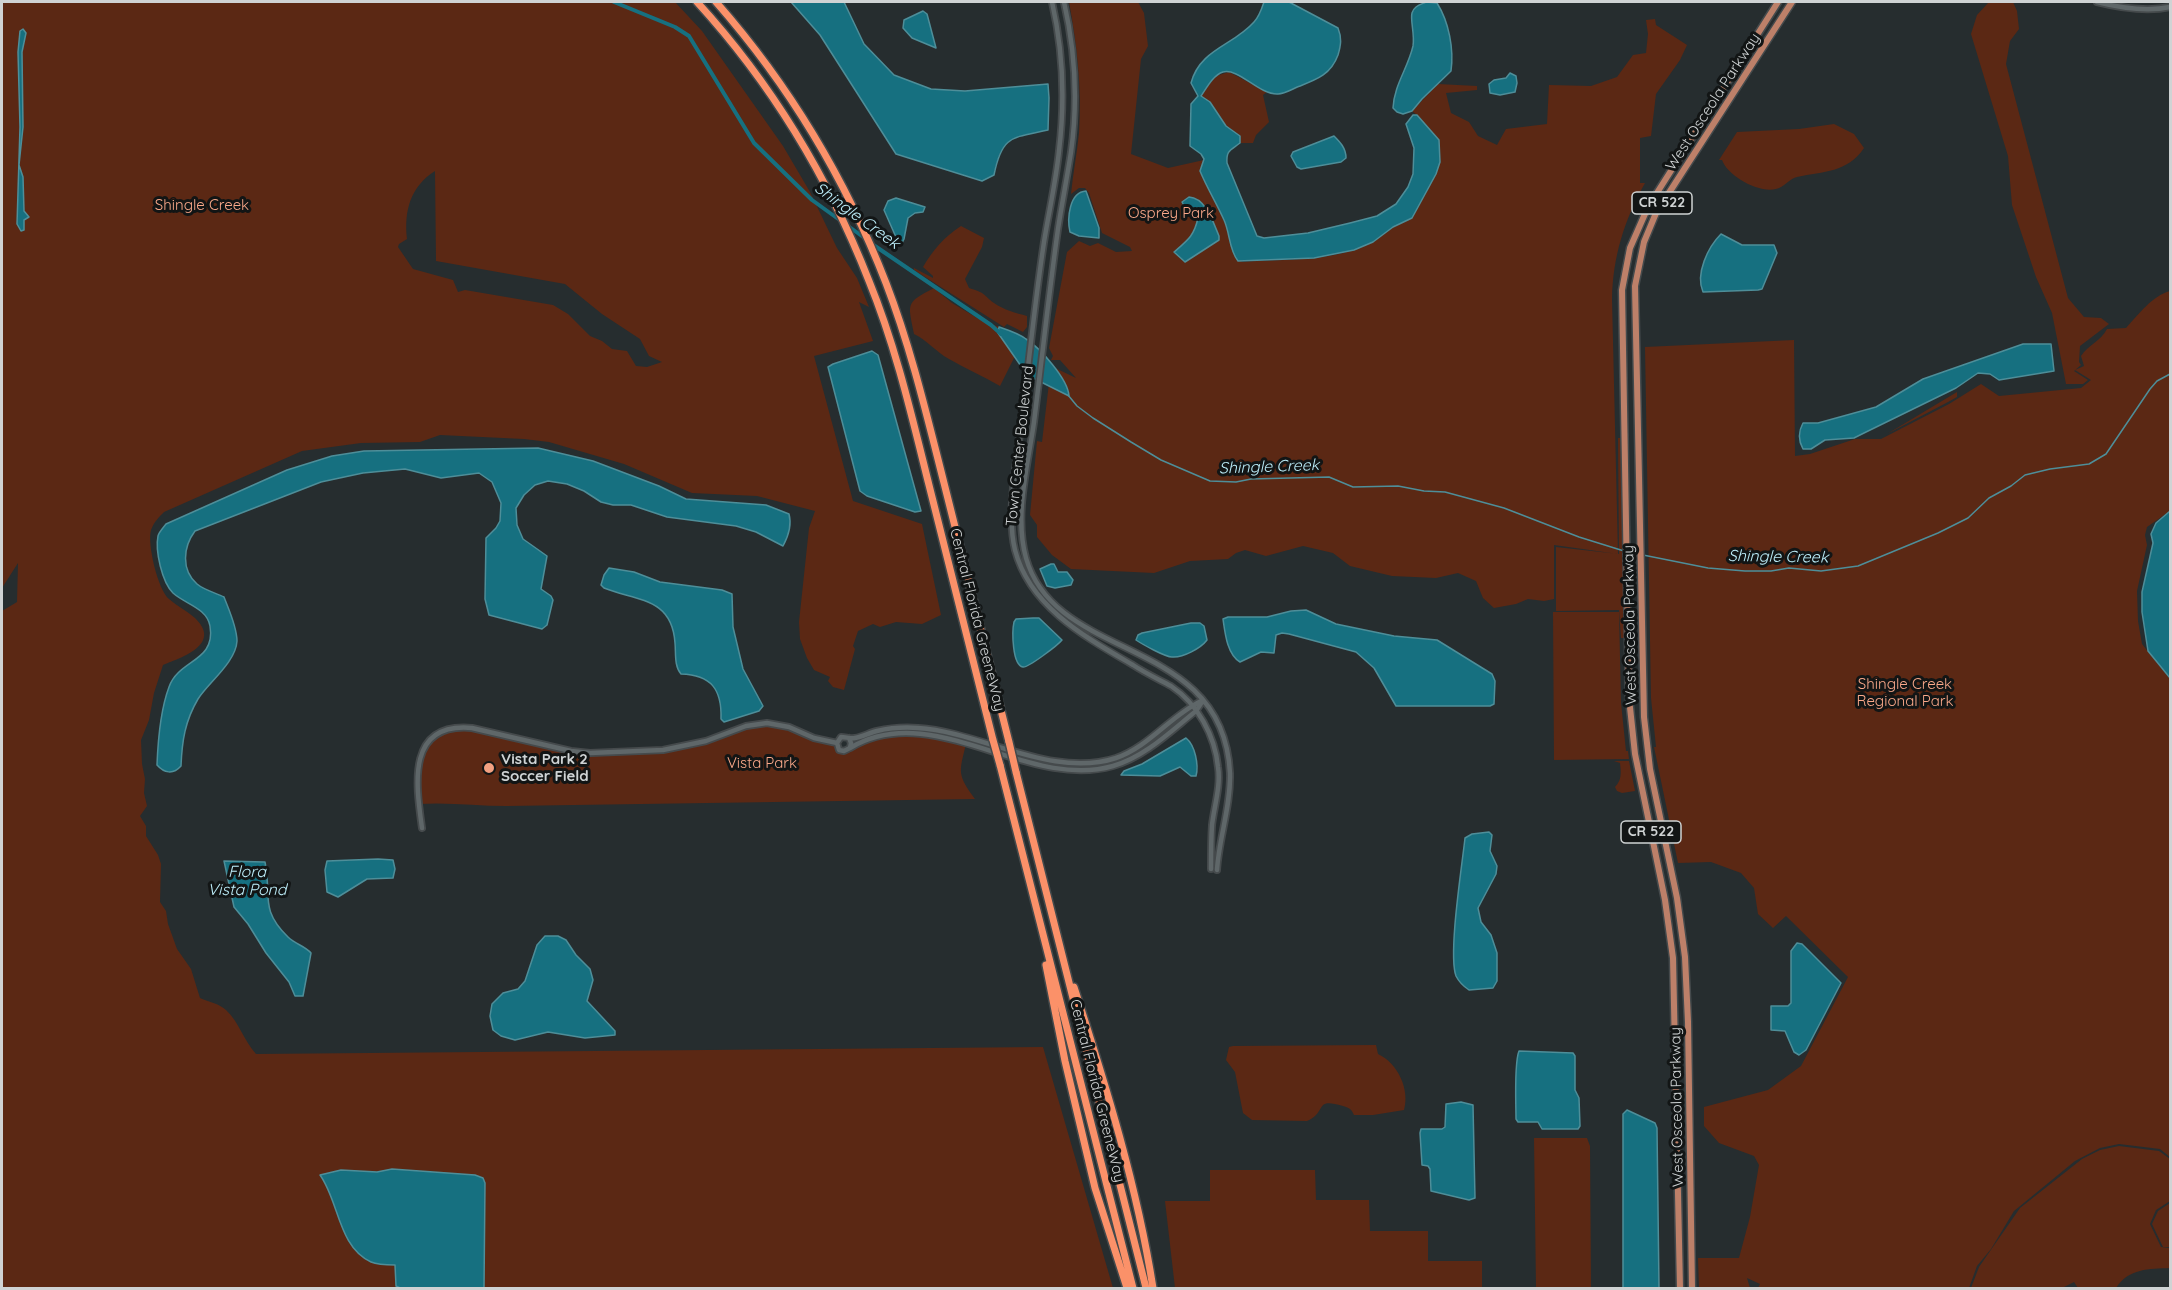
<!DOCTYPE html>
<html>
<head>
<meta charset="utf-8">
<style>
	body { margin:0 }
	#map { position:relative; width:2172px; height:1290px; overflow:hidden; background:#262d2f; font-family:Quicksand,sans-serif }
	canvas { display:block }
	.frame { position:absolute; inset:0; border:3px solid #cfd3d4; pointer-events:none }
</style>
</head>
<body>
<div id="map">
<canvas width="2172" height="1290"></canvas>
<div class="frame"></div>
</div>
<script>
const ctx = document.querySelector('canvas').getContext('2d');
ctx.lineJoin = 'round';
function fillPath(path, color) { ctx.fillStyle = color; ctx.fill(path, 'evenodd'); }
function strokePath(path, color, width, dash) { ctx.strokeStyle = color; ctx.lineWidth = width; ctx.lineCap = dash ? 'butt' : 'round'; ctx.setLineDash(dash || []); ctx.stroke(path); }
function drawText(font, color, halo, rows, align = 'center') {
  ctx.font = font + ' Quicksand,sans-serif'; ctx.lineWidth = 6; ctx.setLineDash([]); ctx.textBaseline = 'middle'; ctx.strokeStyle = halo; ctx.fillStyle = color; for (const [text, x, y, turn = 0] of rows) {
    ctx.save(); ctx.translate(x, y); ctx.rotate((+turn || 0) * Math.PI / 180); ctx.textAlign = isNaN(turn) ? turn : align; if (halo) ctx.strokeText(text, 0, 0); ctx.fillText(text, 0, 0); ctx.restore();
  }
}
const green = new Path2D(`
	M2,2H675L702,31L783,146L810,192L837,248L857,278L869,307L859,302L873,341L814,356L853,501L922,524L941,615L922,624L896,622L880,627L873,624L858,631L853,646L855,649L844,690L833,687L828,681L830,677L814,670L807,658L800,639L799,622L809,528L815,511L757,496L692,493L624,464L549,442L524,439L440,435L420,442L361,443L302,451L164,512C159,517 154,522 151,530C147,544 158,590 169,599C177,606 187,611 195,618C222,644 183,657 163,665L154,693L149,720L141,740L142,764L145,779L144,793L147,806L140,816L146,826V836L158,855L161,864L160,902L166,911L168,924L177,949L191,969L200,998C209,1002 220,1004 226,1010C239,1022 244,1041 256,1054L1043,1047L1113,1288H2V611L17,602L18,563L2,588ZM435,171L436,261L565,284L602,314L640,339L649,356L662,362L647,367L636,366L627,351L612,349L602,341L590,336L568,314L553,305L465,290L458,292L453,280L413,269L398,247L399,244L407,239C404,211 410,187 435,171Z
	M1069,2H1138L1144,13L1148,46L1141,59L1131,154L1168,168L1204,160L1203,178L1224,221L1231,238V248L1242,262C1279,259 1320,262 1356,249C1376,241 1391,224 1412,218L1417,115L1412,111L1438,84L1477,86V90L1446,93L1451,113L1469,122L1478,136L1497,145L1506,129L1547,124L1549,85L1591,86L1617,77L1633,55L1646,53L1648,34L1646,20L1655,19L1656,25L1687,45L1680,60L1656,94L1651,136L1640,138V183H1645C1624,221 1613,256 1612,299L1618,554L1554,545V599L1544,601L1528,599L1516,604L1494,608L1483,598L1476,581L1458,573L1436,578L1392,576L1350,566L1333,553L1303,546L1266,556L1245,550L1236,553L1228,559L1190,561L1154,573L1071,569L1052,555L1037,537V525L1030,515L1037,441L1042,442L1051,366L1076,378L1060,360H1051L1053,356L1049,348L1067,252L1079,241L1090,246L1098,243L1116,252L1132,251L1130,247L1102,233L1089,193L1085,188H1079L1071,194C1073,173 1077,153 1079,133C1082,89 1077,45 1069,2Z
	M1989,2H2013L2017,11L2019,29L2010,41L2006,64L2068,298L2084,317L2101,318L2109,324L2080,346L2079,362L2081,365L2074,371L2088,380L2083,384H2066L2052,313L2036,277L2012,205L2008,156L1971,34L1977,15Z
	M1229,72L1267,92L1263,95L1269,122L1256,135L1253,143H1240L1238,134L1226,126L1210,102L1200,96L1216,76Z
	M1834,124L1854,134L1864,148C1847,173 1824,171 1797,177C1790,179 1788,183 1781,187C1764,197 1728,177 1722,160H1719L1737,132L1799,129Z
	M961,226L984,238L982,247L965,279L969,288C986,293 982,294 994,303C1004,310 1016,313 1027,316V327L1023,332L1007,324L1004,327L914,270V268L933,278V276L923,267C933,250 944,237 961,226Z
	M934,288L952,303L979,319L999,327L998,333L1015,356L1000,386C983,376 966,369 949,359C936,352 927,340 914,334C908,303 905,303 934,288Z
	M2170,291V511L2147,527L2145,535L2147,545L2137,591L2138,621L2142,644L2170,679V1157L2160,1149L2119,1144L2100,1148L2075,1161L2014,1211L1991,1249L1977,1266L1969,1288H1758L1760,1284L1747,1278L1750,1288H1699L1698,1258H1739L1750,1217L1759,1165L1754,1156L1719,1143L1704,1126V1107L1768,1090L1801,1066L1848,977L1786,916L1773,928L1758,914L1754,888L1741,873L1711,862L1678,863L1654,747H1656L1651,698L1645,347L1794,340L1795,456L1810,454L1855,439H1881L1949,404L1981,384L1999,396L2081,388L2091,380L2075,370L2084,366L2081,356C2088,345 2100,342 2107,329L2126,328C2139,314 2152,296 2170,291Z
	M1957,392V397L1948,402L1887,434Z
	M1618,438H1621L1625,638H1621L1619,610L1556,611V547L1619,554Z
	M1553,612H1619L1621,703L1626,751H1628L1629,759L1554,760Z
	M777,724L803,734L837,743L842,751L875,738L920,734L966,744C959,773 957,774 975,799L507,806C477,806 449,802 419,804V759L436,735L463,727L590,753L682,747L746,726Z
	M1614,761H1629L1635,791L1622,793L1617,791L1615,787C1622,780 1621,772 1620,763Z
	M1376,1045L1378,1054C1398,1063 1410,1090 1404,1110L1373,1115H1354C1351,1109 1350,1108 1343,1106C1313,1097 1328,1112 1307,1121L1252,1120L1243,1113L1235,1072L1226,1060L1229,1047L1233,1046Z
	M1534,1138H1587L1590,1146L1591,1288H1536Z
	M2119,1146L2159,1151L2170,1159V1201L2156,1210L2150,1224L2161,1247L2170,1248V1268C2149,1269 2129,1268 2116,1288H2078L2074,1282L2062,1288H1971L1979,1267L2020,1208L2082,1159L2100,1150Z
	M1210,1170H1315L1316,1200H1369L1370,1231H1428V1261H1482V1288H1175L1165,1201H1210Z
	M2170,1203V1247H2163L2152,1224L2158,1211Z`);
const water = new Path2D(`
	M791,2H844L864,44L894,75L931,89L965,91L1048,84L1049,98L1048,130C1012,138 1002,135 994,175L982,181L896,154L820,35Z
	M1264,2H1289L1338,28C1342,38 1341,45 1338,55C1331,74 1318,79 1300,86C1294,88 1285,94 1278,94C1259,95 1239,68 1223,72C1213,75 1206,89 1201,96L1210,102L1226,126L1240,136V143C1231,150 1226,150 1227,163L1257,236L1264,238L1308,233L1350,223L1377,216L1396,204L1408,187L1413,174L1414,148L1406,124L1413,115H1417L1439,140L1440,162L1436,174L1412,218L1393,227L1373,242L1354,250L1314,258L1238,261C1229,250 1230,233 1224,220C1217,204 1207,188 1200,171L1204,159L1201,154L1190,146L1191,104L1198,96L1191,83C1200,49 1233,46 1254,22C1259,17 1262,8 1264,2Z
	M1426,2L1437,3C1449,22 1454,49 1451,71L1422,99L1412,111L1403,114L1397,112L1393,108C1394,85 1408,68 1413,46C1415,35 1410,20 1412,13C1414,6 1420,5 1426,2Z
	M923,11L927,14L936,48L912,38L903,28L904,20Z
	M23,29L26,33L22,52L23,127L19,165L23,177L24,211L29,217L24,220V230L21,231L17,224L20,127L18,52L20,31Z
	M1510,73L1516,76L1517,83L1515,92L1500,95L1490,93L1489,84L1494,80L1506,78Z
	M1334,136C1340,142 1346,148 1346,158L1341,162L1301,169L1297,167L1291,156L1293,152Z
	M1086,191L1099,228V238L1079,236L1070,232C1067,219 1069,192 1086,191Z
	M1189,197C1206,198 1213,222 1219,236V240L1185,262L1174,252C1188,240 1194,236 1198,218L1188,213L1182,202Z
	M896,198L925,207L923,212L915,213L908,218L904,239L901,245L899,244L884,210L888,201Z
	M1721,234L1742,245H1774L1777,253L1762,289L1758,290L1703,292C1695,274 1708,247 1721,234Z
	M999,327C1008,330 1018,333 1026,339C1040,348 1068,379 1069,396L1033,378L1023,369L998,333Z
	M2023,344H2051L2054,371L1999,380L1990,374L1978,373L1956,388L1864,433L1854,438L1825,440L1811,449H1803C1798,440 1798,432 1803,423H1818L1876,407L1923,379Z
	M872,351L878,355L921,511L915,512L867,496L860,491L828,367L833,364Z
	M538,448L593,461L659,486L686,499L766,505L789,514C792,525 789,535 783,546L756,532L736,526L667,517L631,505H613L601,502L584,491L567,484L548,481L535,485L524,495L516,508L517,525L523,539L547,556L541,589L551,596L553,600L547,625L542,629L489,615L485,599L486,538L496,528L500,521L501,503L492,482L479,473L441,478L405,469L363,473L321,482L195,531C183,547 181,570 197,584C204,590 216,593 224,597C229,610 237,627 237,641C236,662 208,683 198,699C185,721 182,741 181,766C173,775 164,773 157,765C158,739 160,711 169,687C179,659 216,662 210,626C207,608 185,604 173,593C162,582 155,551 158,536C159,532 163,528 166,524L287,470L332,456L364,451Z
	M2170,511V678L2148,651L2142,612V592L2153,543L2151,534L2156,523Z
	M1051,564H1054L1058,572H1067L1073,580L1071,585L1055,588L1047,586L1040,569Z
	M609,568L634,572L660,582L722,590L732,594L733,627L743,669L763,706L759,711L724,722L721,719C722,689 711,675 681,674C674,666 676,653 675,643C672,597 636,601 604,588L601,585L604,575Z
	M1306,610L1336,624L1394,636L1437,640L1492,674L1495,681L1494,704L1490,706H1396L1374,668L1356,652L1289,634L1282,633L1276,635L1274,653L1261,652L1240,662C1227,654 1225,633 1223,619L1228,617H1267L1291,611Z
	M1033,618H1039L1062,640C1058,645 1028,668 1023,667C1012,665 1012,631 1014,622L1016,619Z
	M1191,623H1200L1204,626L1207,640C1201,648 1183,658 1172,657C1165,657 1142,644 1136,640L1138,635L1142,633Z
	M1186,738C1195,745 1199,765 1196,776H1191L1180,767L1160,776L1121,775L1124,771L1142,764Z
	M1489,832L1492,835L1490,851L1497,866L1496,874L1478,908L1481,922L1491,935L1497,953V981L1493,988L1469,990C1463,986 1459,982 1456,976C1448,954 1462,866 1465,838L1472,834Z
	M378,859L393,860L395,869L393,878L367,879L338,897L327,892L325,870L327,861Z
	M224,861L265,862C272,895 259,909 288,937C295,944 305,946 311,953L303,996H295L289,982L266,953L248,924L234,907Z
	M545,936H558L566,940L576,955L590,969L593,980L587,1001L615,1031V1035L585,1038L548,1032L515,1040L501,1036L493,1030L490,1016L492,1004L503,993L518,989L525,981L537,945Z
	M1797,943L1802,944L1841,983L1806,1050L1799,1055L1794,1052L1785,1031L1771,1030V1006H1788L1791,1003V951Z
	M1519,1051L1573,1053L1575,1056V1090L1579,1098L1580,1126L1578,1129H1542L1538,1122H1518L1516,1119C1516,1104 1514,1063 1519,1051Z
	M1461,1102L1473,1105L1475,1198L1469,1200L1431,1191L1430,1169L1428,1166L1422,1165L1420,1133L1421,1129H1442L1445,1127L1446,1104Z
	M1627,1110L1655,1123L1657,1128L1659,1288H1623V1114Z
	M392,1169L475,1175L483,1178L485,1183L484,1288H400L396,1286L395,1265C387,1265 378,1265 371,1262C338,1247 339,1201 320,1175L341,1170L377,1172Z`);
const stream = new Path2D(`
	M1068,395L1077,406L1093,418L1131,442L1161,460L1210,481L1236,482L1251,479L1329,477L1353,487L1398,486L1424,491L1445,492L1504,508L1579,537L1624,551
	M1629,552L1639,554
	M1643,555L1708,568L1745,571H1771L1789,568L1821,571L1858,566L1938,533L1968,518L1989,498L2011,486L2025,475L2050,469L2089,464L2106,454L2150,389L2157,381L2170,374`);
const canal = new Path2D(`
	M614,2L675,27L689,36L754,143L812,200L866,239
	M872,244L991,325L1001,334`);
const tertiary = new Path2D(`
	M1052,2C1063,50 1065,101 1059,151C1056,181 1049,211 1044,242C1035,301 1029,360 1022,420C1017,457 1006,514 1015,550C1030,607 1085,637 1133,665C1145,673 1158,679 1171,686C1198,704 1215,736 1218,767C1221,786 1214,807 1212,825C1211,840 1211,854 1211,869
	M1064,2C1075,50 1078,102 1071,152C1067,178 1062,203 1058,229C1049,293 1042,358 1034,422C1028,465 1014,515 1026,558C1056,664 1223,634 1230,773C1231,806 1219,838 1217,870
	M2097,2C2121,8 2147,12 2170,7
	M849,738L851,743L850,748L844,751L839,750L837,743L841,737C846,737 850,739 855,738C862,737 869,733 877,731C890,728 904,727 918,728C982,732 1052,779 1116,758C1149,747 1171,715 1203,700
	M850,748C933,698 1027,791 1113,766C1145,757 1171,731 1196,711L1202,702
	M422,828C416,785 406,722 472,728L571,751L590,753L663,750L706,741L746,726L767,723L789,727L814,738L837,743`);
const primary = new Path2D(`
	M1680,1288L1673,958L1665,900L1635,754L1629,698L1622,290L1630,248L1648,207L1778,2
	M1692,1288L1688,1022L1685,957L1677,898L1650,769L1644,717L1635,286L1644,242L1656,213L1792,2`);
const motorway = new Path2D(`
	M697,2C771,83 829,179 869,281C896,347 912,417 929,485C951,570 972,655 993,740
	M716,2C789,85 846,180 886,283C911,348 927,416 944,483C965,570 987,656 1009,742
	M1000,765L1133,1288
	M1016,772L1146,1288
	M1046,965L1065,1061L1095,1188L1127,1288
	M1074,987C1106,1086 1137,1186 1153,1288`);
const motorwayBridge = new Path2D(`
	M993,740L1000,765
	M1009,742L1016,772`);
const markers = [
	[489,768,6,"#f2a081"]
];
const shields = [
	[1662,203,60],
	[1651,832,60]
];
const shieldNames = [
	["CR 522",1662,203],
	["CR 522",1651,832]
];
const streetNames = [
	["West Osceola Parkway",1713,102,-57],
	["Town Center Boulevard",1020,446,-84],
	["Central Florida GreeneWay",977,620,76],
	["West Osceola Parkway",1630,625,-91],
	["Central Florida GreeneWay",1097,1091,76],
	["West Osceola Parkway",1677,1107,-91]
];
const parkNames = [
	["Shingle Creek",202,205],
	["Osprey Park",1171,213],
	["Shingle Creek",1905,684],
	["Regional Park",1905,701],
	["Vista Park",762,763]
];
const poiNames = [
	["Vista Park 2",501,759],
	["Soccer Field",501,776]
];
const waterNames = [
	["Shingle Creek",857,216,36],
	["Shingle Creek",1269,467,-2],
	["Shingle Creek",1778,557,1],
	["Flora",247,872],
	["Vista Pond",247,890]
];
fillPath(green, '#5b2814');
fillPath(water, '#167080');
strokePath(water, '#4e8e99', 1.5);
strokePath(stream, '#4e8e99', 1.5);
strokePath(canal, '#167080', 4);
strokePath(tertiary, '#454a4c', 8);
strokePath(primary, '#454a4c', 9);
strokePath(motorway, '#454a4c', 10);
strokePath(tertiary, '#5f6769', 4.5);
strokePath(primary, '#bd8069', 6);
strokePath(motorway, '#fb9169', 7);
strokePath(motorwayBridge, '#454a4c', 10, []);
strokePath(motorwayBridge, '#fb9169', 7);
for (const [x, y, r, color] of markers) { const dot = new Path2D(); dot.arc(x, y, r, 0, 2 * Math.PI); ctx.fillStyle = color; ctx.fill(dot); strokePath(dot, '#121515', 2); }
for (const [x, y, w] of shields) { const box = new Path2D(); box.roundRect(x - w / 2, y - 11, w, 22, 4.5); ctx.fillStyle = '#121515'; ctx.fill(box); strokePath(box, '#cfd3d4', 1.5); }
drawText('bold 14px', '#cfd3d4', null, shieldNames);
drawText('15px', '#cfd3d4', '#121515', streetNames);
drawText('15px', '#fba98a', '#121515', parkNames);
drawText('bold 15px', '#cfd3d4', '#121515', poiNames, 'left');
drawText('italic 16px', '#bdeefa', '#121515', waterNames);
</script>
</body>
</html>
